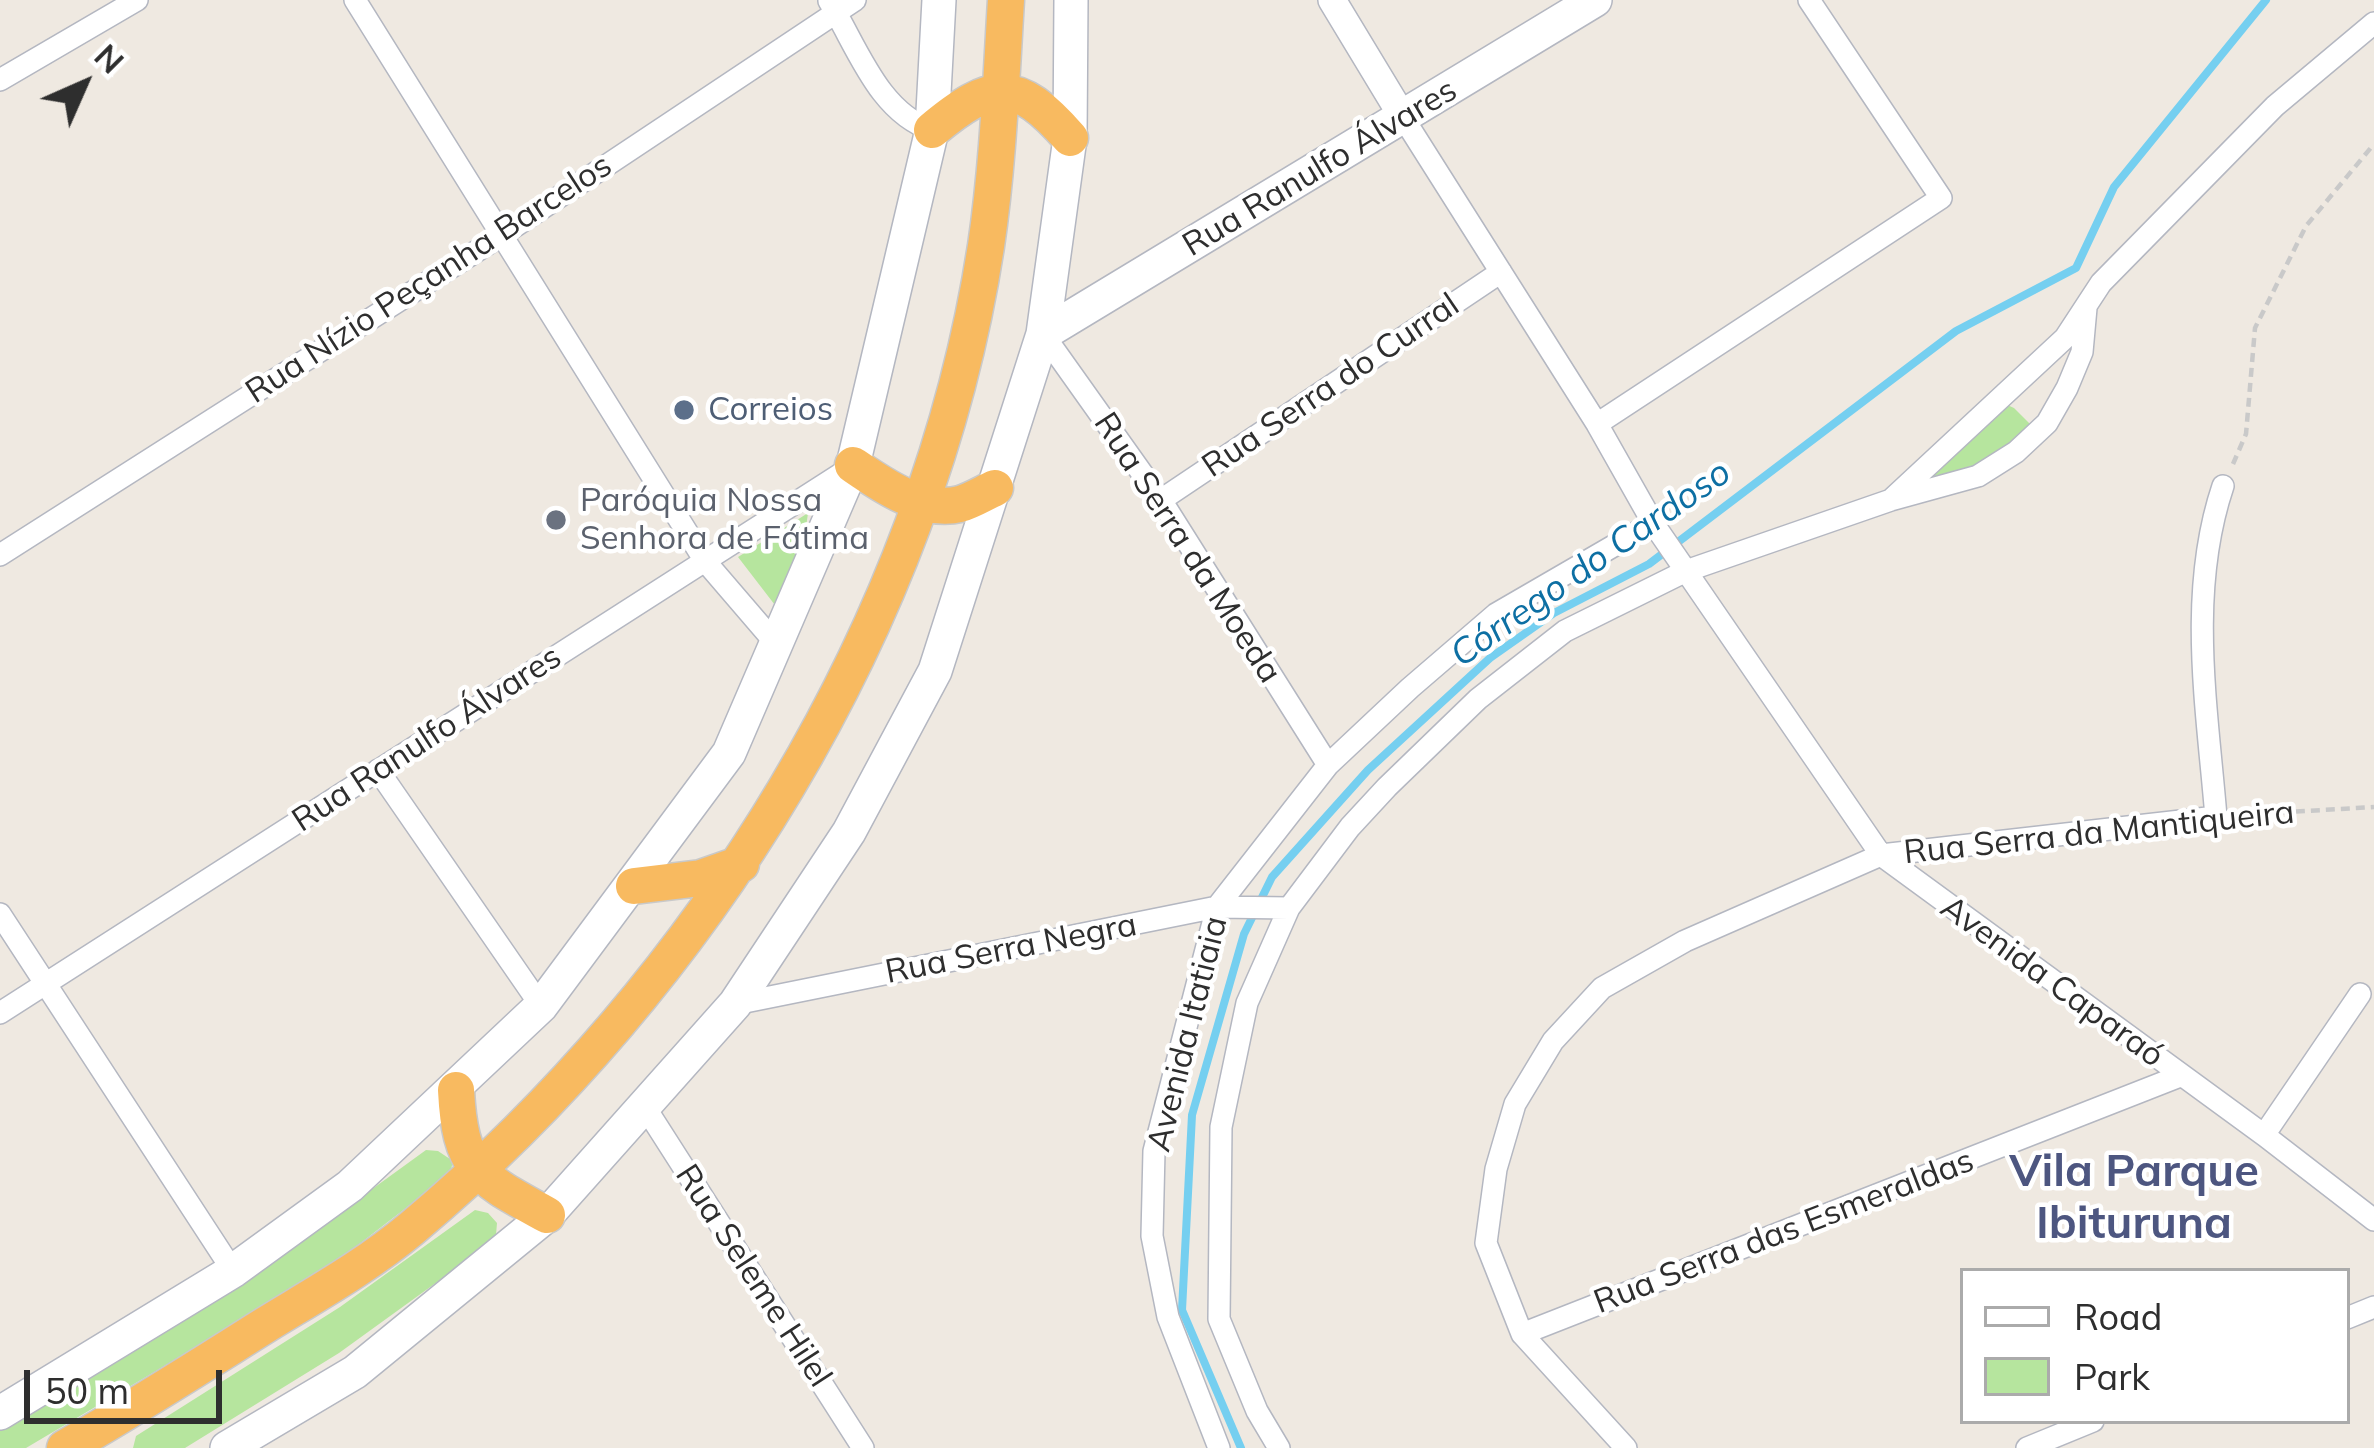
<!DOCTYPE html>
<html>
<head>
<meta charset="utf-8">
<style>
	body { margin:0 }
	#map { position:relative; width:2374px; height:1448px; overflow:hidden; background:#efe9e1; font-family:Mulish,sans-serif }
	canvas { display:block }
	.legend { position:absolute; left:1960px; top:1268px; width:390px; height:156px; box-sizing:border-box; background:#fff; border:3px solid #ababab; margin:0; padding:15px 21px; list-style:none; font-size:36px; color:#2e2e2e }
	.legend li { display:flex; align-items:center; gap:24px; height:60px }
	.legend b { width:60px; border:3px solid #ababab }
	.north { position:absolute; left:24px; top:24px; width:120px; height:120px; -webkit-text-stroke:9px #fff; paint-order:stroke; rotate:45deg; font-size:33px; font-weight:700; line-height:48px; text-align:center; color:#2e2e2e }
	.north::after { content:''; display:block; margin:auto; width:42px; height:54px; background:#2e2e2e; clip-path:polygon(50% 0,100% 100%,50% 72%,0 100%) }
	.scale { position:absolute; left:24px; top:1370px; width:198px; height:54px; box-sizing:border-box; border:6px solid #2e2e2e; border-top:0; padding-left:15px; font-size:36px; line-height:42px; white-space:nowrap; color:#2e2e2e; -webkit-text-stroke:9px #fff; paint-order:stroke }
</style>
</head>
<body>
<div id="map">
<canvas width="2374" height="1448"></canvas>
<ul class="legend">
<li><b style="height:15px;background:#fff"></b>Road</li>
<li><b style="height:33px;background:#b6e59e"></b>Park</li>
</ul>
<div class="north">N</div>
<div class="scale">50 m</div>
</div>
<script>
const ctx = document.querySelector('canvas').getContext('2d');
ctx.lineJoin = 'round';
function fillPath(path, color) { ctx.fillStyle = color; ctx.fill(path, 'evenodd'); }
function strokePath(path, color, width, dash) { ctx.strokeStyle = color; ctx.lineWidth = width; ctx.lineCap = dash ? 'butt' : 'round'; ctx.setLineDash(dash || []); ctx.stroke(path); }
function drawText(font, color, halo, rows, align = 'center') {
  ctx.font = font + ' Mulish,sans-serif'; ctx.lineWidth = 9; ctx.setLineDash([]); ctx.textBaseline = 'middle'; ctx.strokeStyle = halo; ctx.fillStyle = color; for (const [text, x, y, turn = 0] of rows) {
    ctx.save(); ctx.translate(x, y); ctx.rotate((+turn || 0) * Math.PI / 180); ctx.textAlign = isNaN(turn) ? turn : align; if (halo) ctx.strokeText(text, 0, 0); ctx.fillText(text, 0, 0); ctx.restore();
  }
}
const green = new Path2D(`
	M2003,403L2014,408L2031,425L1978,469L1920,482Z
	M808,513L804,542L778,609L738,557Z
	M426,1150L438,1151L453,1161L450,1174L323,1272L26,1448H0V1425L262,1269Z
	M475,1210L488,1213L497,1223L496,1235L480,1251L339,1353L185,1448H133L136,1436L340,1307Z`);
const stream = new Path2D(`
	M1241,1448L1182,1310L1192,1115L1244,934L1272,877L1368,770L1490,658L1554,613L1649,564L1956,331L2076,268L2114,187L2266,0`);
const path = new Path2D(`
	M2233,464L2246,434L2255,328L2306,226L2374,144
	M2236,815L2374,807`);
const minor = new Path2D(`
	M355,0L705,561L778,646
	M829,1C857,46 878,112 932,130
	M0,80L137,0
	M1404,119L1597,424L1653,523L1881,855L2264,1135L2374,1220
	M1043,334L1161,500L1328,765
	M1597,424L1941,198L1809,0
	M1893,498L2065,338L2101,283L2275,106L2374,23
	M1161,500L1501,272
	M0,555L502,235L855,0
	M378,770L541,1006
	M0,914L233,1271
	M735,1004L1217,907L1289,908
	M0,1013L853,466
	M643,1104L863,1448
	M2264,1135L2360,994
	M2347,1318L2374,1307
	M1522,1334L2180,1076
	M1219,1448L1168,1317L1152,1236L1154,1151L1217,907L1328,765L1410,688L1496,614L1653,523
	M1279,1448L1257,1411L1219,1319L1221,1127L1247,1003L1289,908L1350,827L1387,787L1478,699L1565,631L1686,571L1891,500L1978,476L2016,452L2047,423L2067,388L2082,352L2086,308
	M1626,1448L1522,1334L1486,1243L1496,1169L1515,1104L1553,1041L1602,988L1685,941L1881,855L2216,817C2207,707 2187,593 2223,486
	M2027,1448L2093,1421`);
const tertiary = new Path2D(`
	M1332,0L1404,119`);
const secondary = new Path2D(`
	M1043,334L1595,0
	M0,1413L233,1271L350,1186L541,1006L729,753L853,465L932,130L939,0
	M227,1448L355,1372L547,1215L735,1004L849,832L935,671L1043,334L1070,138L1071,0`);
const trunk = new Path2D(`
	M932,130C992,80 1017,77 1070,138
	M853,465C882,485 922,513 960,504C971,501 984,493 995,488
	M634,886L701,878L741,864
	M456,1090C460,1171 480,1178 547,1215
	M65,1448C133,1409 200,1366 267,1324C316,1294 368,1265 412,1228C703,984 928,625 986,246C998,165 1001,82 1006,0`);
const markers = [
	[684,410,12,"#5c6f8a"],
	[556,520,12,"#6b7280"]
];
const streetNames = [
	["Rua Ranulfo Álvares",1320,168,-31],
	["Rua Nízio Peçanha Barcelos",429,279,-33],
	["Rua Serra do Curral",1331,386,-34],
	["Rua Serra da Moeda",1187,548,57],
	["Rua Ranulfo Álvares",427,739,-33],
	["Rua Serra da Mantiqueira",2099,833,-6],
	["Rua Serra Negra",1011,949,-11],
	["Avenida Caparaó",2052,982,36],
	["Avenida Itatiaia",1188,1034,-76],
	["Rua Serra das Esmeraldas",1784,1232,-21],
	["Rua Seleme Hilel",753,1276,57]
];
const serviceNames = [
	["Correios",708,410]
];
const worshipNames = [
	["Paróquia Nossa",580,501],
	["Senhora de Fátima",580,539]
];
const waterNames = [
	["Córrego do Cardoso",1591,564,-35]
];
const districtNames = [
	["Vila Parque",2134,1172],
	["Ibituruna",2134,1224]
];
fillPath(green, '#b6e59e');
strokePath(stream, '#75cff0', 8);
strokePath(minor, '#b4b7c1', 24);
strokePath(tertiary, '#b4b7c1', 30);
strokePath(secondary, '#b4b7c1', 36);
strokePath(trunk, '#c9c9c9', 39);
strokePath(path, '#c9c9c9', 4.5, [9, 6]);
strokePath(minor, '#fff', 21);
strokePath(tertiary, '#fff', 27);
strokePath(secondary, '#fff', 33);
strokePath(trunk, '#f8ba60', 36);
for (const [x, y, r, color] of markers) { const dot = new Path2D(); dot.arc(x, y, r, 0, 2 * Math.PI); ctx.fillStyle = color; ctx.fill(dot); strokePath(dot, '#fff', 4.5); }
drawText('33px', '#2e2e2e', '#fff', streetNames);
drawText('33px', '#4e5e75', '#fff', serviceNames, 'left');
drawText('33px', '#5b616d', '#fff', worshipNames, 'left');
drawText('italic 36px', '#0d6fa3', '#fff', waterNames);
drawText('bold 45px', '#4d5680', '#fff', districtNames);
</script>
</body>
</html>
